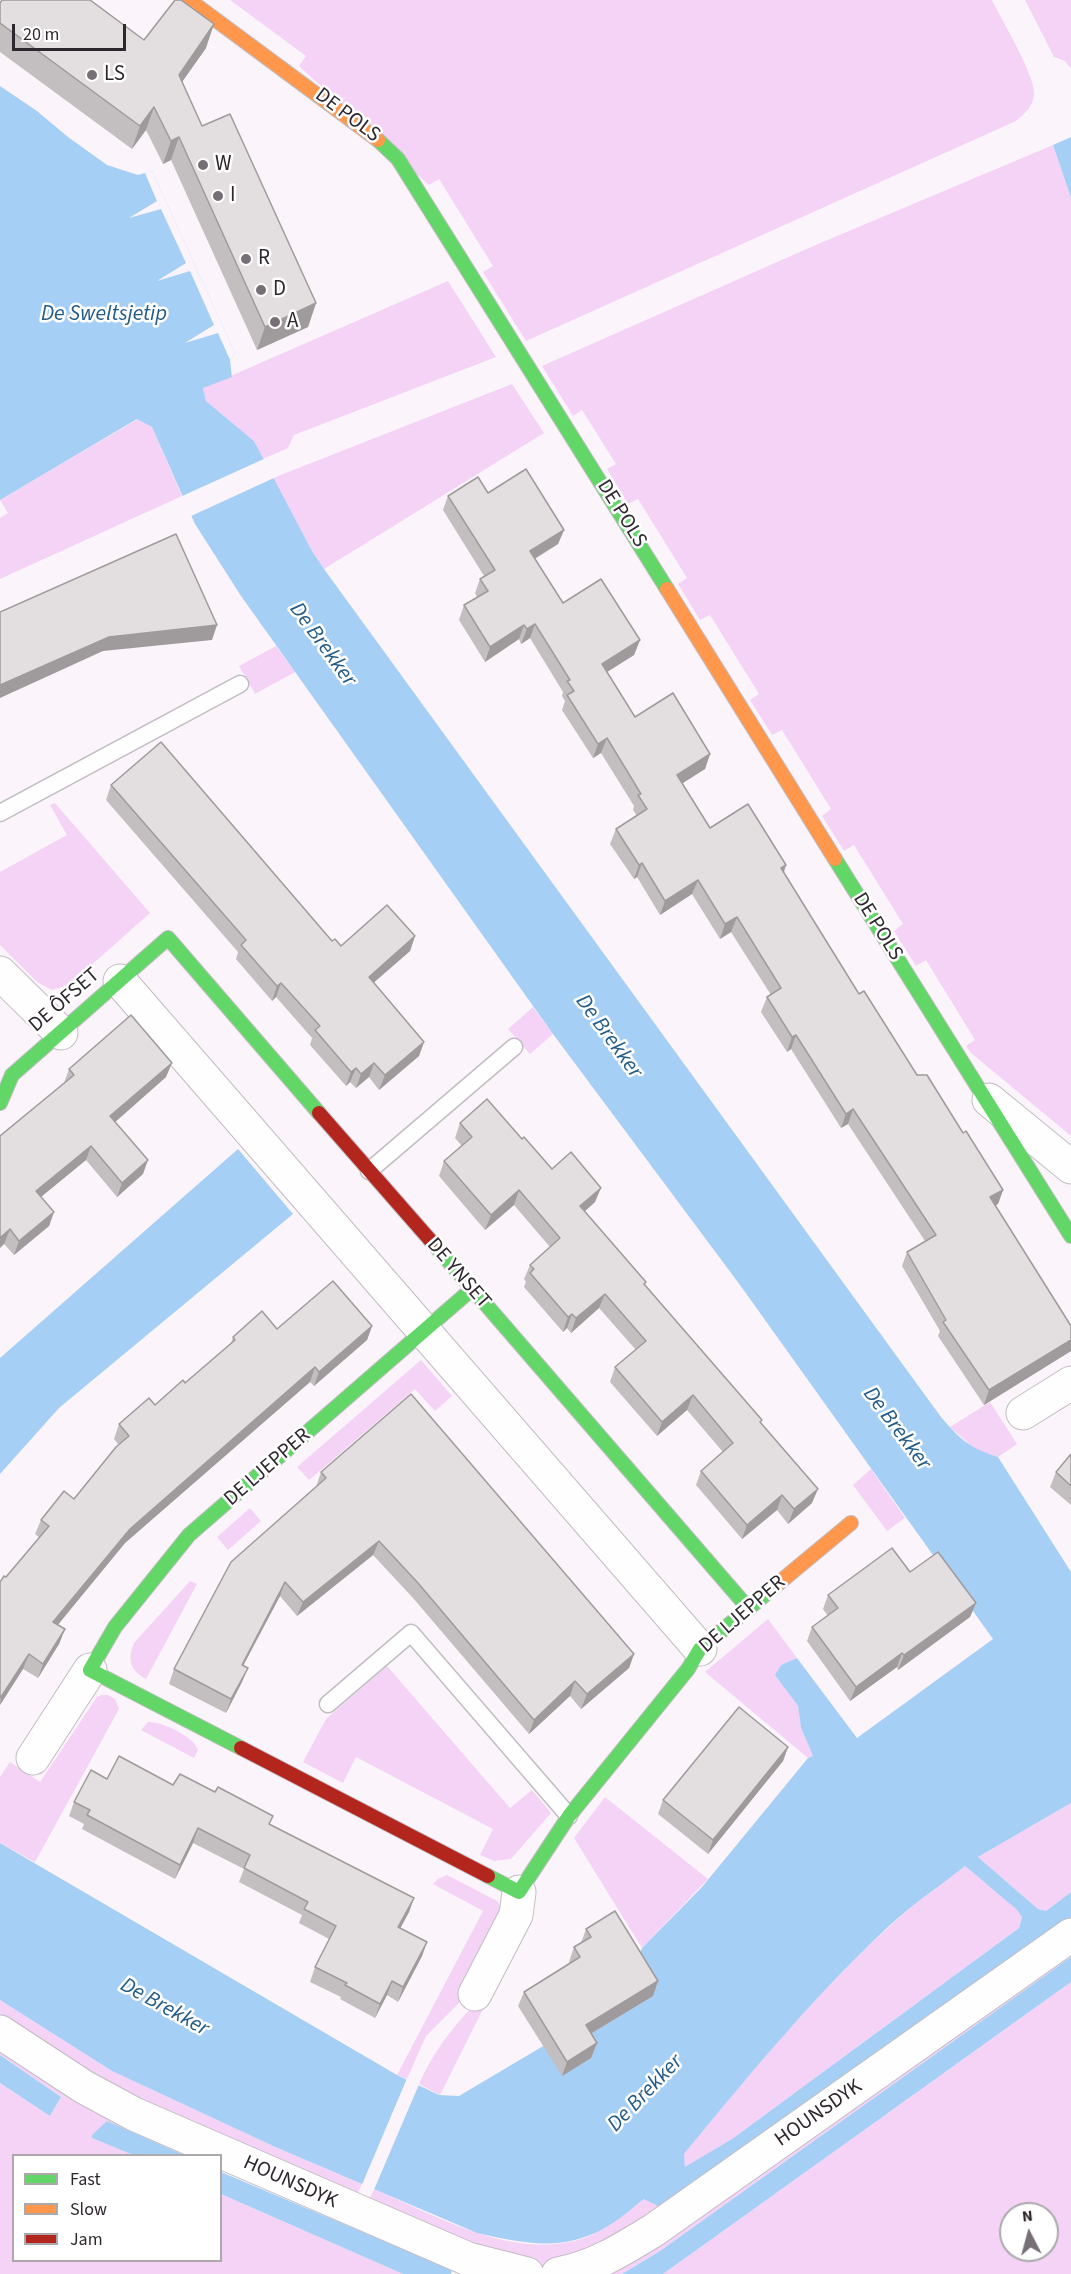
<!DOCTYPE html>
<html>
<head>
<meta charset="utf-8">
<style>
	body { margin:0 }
	#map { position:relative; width:1071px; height:2274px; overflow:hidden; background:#fbf5fb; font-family:"Source Sans 3",sans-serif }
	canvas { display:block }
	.legend { position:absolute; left:12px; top:2154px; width:210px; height:108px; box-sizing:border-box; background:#fff; border:2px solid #aba9ab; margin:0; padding:8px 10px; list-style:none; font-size:18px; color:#2e282e }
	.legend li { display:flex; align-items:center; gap:12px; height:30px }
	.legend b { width:30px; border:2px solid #aba9ab }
	.north { position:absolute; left:999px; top:2202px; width:60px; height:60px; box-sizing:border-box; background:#fff; border:2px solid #aba9ab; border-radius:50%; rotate:354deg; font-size:16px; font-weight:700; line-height:24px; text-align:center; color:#2e282e }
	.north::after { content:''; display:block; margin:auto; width:21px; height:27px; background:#767076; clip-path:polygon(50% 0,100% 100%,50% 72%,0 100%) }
	.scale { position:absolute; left:12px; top:24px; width:114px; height:27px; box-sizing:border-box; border:3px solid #2e282e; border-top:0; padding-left:8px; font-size:18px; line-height:21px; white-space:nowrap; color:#2e282e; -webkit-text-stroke:4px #fff; paint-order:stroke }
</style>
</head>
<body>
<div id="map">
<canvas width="1071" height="2274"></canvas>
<ul class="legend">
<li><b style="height:8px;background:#63d668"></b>Fast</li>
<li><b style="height:8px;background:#ff974d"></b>Slow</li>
<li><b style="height:8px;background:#b3261e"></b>Jam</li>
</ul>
<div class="north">N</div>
<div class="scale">20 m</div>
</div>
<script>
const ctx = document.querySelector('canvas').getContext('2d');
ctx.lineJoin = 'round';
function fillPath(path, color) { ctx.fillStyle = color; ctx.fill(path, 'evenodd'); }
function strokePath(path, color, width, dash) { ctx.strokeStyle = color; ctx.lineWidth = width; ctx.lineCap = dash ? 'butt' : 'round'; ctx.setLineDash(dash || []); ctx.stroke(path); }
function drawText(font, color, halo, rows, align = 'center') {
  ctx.font = font + ' "Source Sans 3",sans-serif'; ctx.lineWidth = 5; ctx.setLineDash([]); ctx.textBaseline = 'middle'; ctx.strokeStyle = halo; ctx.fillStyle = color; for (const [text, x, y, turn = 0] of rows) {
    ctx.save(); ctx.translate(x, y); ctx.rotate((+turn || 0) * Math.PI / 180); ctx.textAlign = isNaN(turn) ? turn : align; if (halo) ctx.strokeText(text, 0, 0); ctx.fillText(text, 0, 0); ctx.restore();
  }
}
const green = new Path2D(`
	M230,0H992C1001,19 1036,76 1034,95C1033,107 1024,114 1016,121L526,341L483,272L493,266L439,179L429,185L299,66L306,56Z
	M1025,0H1071V69L1065,61L1054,57Z
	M1053,145L1071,198V1136L971,1053L966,1046L975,1040L926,960L916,966L894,931L903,924L854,845L844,851L822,816L831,809L782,730L772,735L750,700L759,694L710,615L700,620L678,584L687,578L638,499L628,504L607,469L616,464L582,410L573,416L542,366L811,247Z
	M448,281L496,357L294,435L288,448L263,459L254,441L206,401L203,388Z
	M512,384L544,433L324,569L312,551L273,478Z
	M138,419L152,427L182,496L0,579V518L8,513L0,500Z
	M276,646L295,672L255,694L239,666Z
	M55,803L150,913L69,985L52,990L37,982L0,945V872L67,835L50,805Z
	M533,1007L553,1034L530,1054L508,1029Z
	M421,1360L452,1396L435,1411L415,1389L309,1480L297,1467Z
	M990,1402L1017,1444L998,1457L977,1451L950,1427Z
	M871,1469L905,1518L887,1531L853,1485Z
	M250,1508L261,1521L228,1550L217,1537Z
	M190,1581L197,1584L146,1679C130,1671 127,1659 134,1643Z
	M768,1619L797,1658L781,1665L776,1675L798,1706L801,1728L813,1756L808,1758L705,1672Z
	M387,1666L510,1808L532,1790L551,1813L511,1859L494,1861L480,1855L493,1829L356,1757L343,1783L303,1762L326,1719Z
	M102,1695H108L115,1699L119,1709L35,1862L0,1843V1777L10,1762L40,1782L97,1697Z
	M148,1722C161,1721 195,1737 198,1750L194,1758L141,1730Z
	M605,1797L708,1879L642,1948L574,1838Z
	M1071,1803V1892L1046,1911L1038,1909L978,1857Z
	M965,1866L1016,1909L1022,1917L1019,1928L732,2139L685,2168L684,2154C749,2075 814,1995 890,1926C913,1904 940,1886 965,1866Z
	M447,1875L497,1901L502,1909L458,1996L463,1999L426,2036L407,2079L397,2075L483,1911L433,1884L438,1879Z
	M1071,1917V1928L651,2223L558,2266L535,2268L510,2264L369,2200L374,2189C435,2215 505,2257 574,2241C601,2235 623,2215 644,2199L1012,1961Z
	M1071,1944V1957L660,2251L622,2274H592Z
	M1071,1982V2274H663ZM1011,2214H1047V2250H1011Z
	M0,2000L112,2071L273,2146L362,2184L357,2195L137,2108L0,2024Z
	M474,2005L483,2009L440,2095L419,2084C432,2054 451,2029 474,2005Z
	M0,2042L204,2155H184L107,2121L92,2138L133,2155L14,2156V2260H220L221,2194L403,2274H0V2083L50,2116L61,2097L0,2055Z`);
const water = new Path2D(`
	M0,86L37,111L68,137L107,165L138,175L152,171L235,353L230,360L232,377L203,388L206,401L254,441L312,551L324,569L941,1417C960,1439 969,1448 998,1457L1071,1572V1803L978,1857L1038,1909L1046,1911L1071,1892V1917L1012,1961L658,2206L644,2199C631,2209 618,2221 603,2229C560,2252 523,2243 477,2233L273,2146L112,2071L0,2000V1843L397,2075L439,2095L459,2096L619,2001L642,1948L702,1887L808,1758L813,1756L801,1728L798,1706L775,1675L781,1665L797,1658L857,1738L993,1639L740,1285L553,1034L241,596L195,524L152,427L137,419L0,500ZM965,1866L1016,1909L1022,1917L1019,1928L732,2139L685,2167L684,2154C749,2075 814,1996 889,1926C913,1904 940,1886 965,1866Z
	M1071,137V198L1053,145Z
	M238,1149L293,1214L59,1408L0,1474V1358Z
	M1071,1957V1982L663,2274H622L660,2251Z
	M0,2055L61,2097L50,2116L0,2083Z
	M107,2121L184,2155H133L92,2138V2135Z
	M221,2172L452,2270L451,2274H403L221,2194Z`);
const pier = new Path2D(`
	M152,171L235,353L230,360L218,333L185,343L214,325L190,271L157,281L186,263L161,209L129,218L157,201L145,173Z
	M266,458L276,477L189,517L180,497Z
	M408,2076L420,2082L373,2192L361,2187Z`);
const lane = new Path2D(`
	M0,813L240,684
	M369,1171L514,1047
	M328,1704L411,1633L569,1816`);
const street = new Path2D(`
	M0,973L61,1033
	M120,981L700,1649
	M989,1100L1071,1167
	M1023,1413L1071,1383
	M33,1758L90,1670
	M475,1994L516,1915L519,1892
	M0,2032L84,2087L134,2114L468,2259L527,2274
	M558,2274C595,2267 623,2249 654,2230L1071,1935`);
const fast = new Path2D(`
	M378,140L398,159L667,589
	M835,859L1071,1236
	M0,1103L12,1075L168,938L319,1113
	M431,1241L749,1609
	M241,1748L90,1670L115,1627L189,1535L472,1289
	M488,1876L519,1892L569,1816L688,1669L700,1649L780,1582`);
const slow = new Path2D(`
	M189,0L378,140
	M667,589L835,859
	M780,1582L851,1523`);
const jam = new Path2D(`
	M319,1113L431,1241
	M241,1748L488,1876`);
const wall = new Path2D(`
	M0,3L144,40L206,48L182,82L202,126L316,303L308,327L257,350L171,160L163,164L146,130L132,149L0,52Z
	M488,493L564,530L558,544L535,559L563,603L640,640L634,655L607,672L635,717L710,754L705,769L682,783L710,828L786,865L784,873L859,994L917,1075L963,1133L1003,1190L998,1204L995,1205L1071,1326V1351L984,1405L938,1336L940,1331L902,1266L907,1252L925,1241L848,1124L841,1128L791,1049L787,1052L761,1012L767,997L771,995L731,932L720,939L692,894L660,915L637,877L634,879L610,844L616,829L637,816L633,810L634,806L601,753L593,758L562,710L565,701L562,696L563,692L530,638L521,644L519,639L485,662L459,620L464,605L477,597L475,593L480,579L484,576L443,510L448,496Z
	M111,785L332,941L341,946L415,936L410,951L373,983L424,1042L419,1056L379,1090L369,1077L356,1088L350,1082L346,1086L310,1045L312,1038L276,997L272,1001L236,959L238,952L106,800Z
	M69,1069L166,1077L115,1122L143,1174L117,1197L86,1160L41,1197L54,1212L49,1226L14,1255L4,1244L0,1248V1136L64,1083Z
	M460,1123L522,1139L552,1169L595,1202L585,1211L646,1282L645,1285L761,1424L812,1503L788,1524L777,1510L742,1539L696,1485L701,1471L723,1452L687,1410L657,1436L610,1382L615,1367L636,1350L599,1308L571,1333L567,1328L563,1332L524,1287L526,1282L524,1279L530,1265L550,1247L514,1205L485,1230L439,1176L444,1161L462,1146L455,1138Z
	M372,1326L367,1340L314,1386L310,1382L125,1543L57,1625L65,1629L59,1644L38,1678L23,1669L0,1705V1582L6,1577L40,1538L35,1534L41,1520L74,1499L119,1445L114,1439L119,1424L155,1405L185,1383L231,1343L233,1337L277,1329Z
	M1071,1454V1505L1050,1487L1056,1472Z
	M321,1472L634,1654L629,1668L581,1709L570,1696L529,1734L413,1598L373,1555L297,1616L280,1596L243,1666L242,1682L226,1713L169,1684L174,1669L316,1487Z
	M910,1572L976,1603L970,1617L898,1670L897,1667L850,1701L807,1641L812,1627L828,1616L823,1609L828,1595Z
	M788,1747L783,1761L708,1854L658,1814L663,1800Z
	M107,1779L173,1785L270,1825L414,1898L409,1912L400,1928L427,1942L422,1956L398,2002L387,1995L375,2018L340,1999L341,1997L310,1982L315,1967L329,1939L299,1923L302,1915L239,1882L244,1869L193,1843L175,1879L82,1829L84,1824L69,1816L74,1802Z
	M586,1929L658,1981L653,1996L591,2034L597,2043L591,2058L562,2076L518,2006L524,1992L569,1963V1962L574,1947L581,1943Z`);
const shadedWall = new Path2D(`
	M214,24L206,48L170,99L179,75Z
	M154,107L146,130L132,149L140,126Z
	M179,137L171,160L163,164L171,141Z
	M316,303L308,327L257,350L265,327Z
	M564,530L558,544L524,565L530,551Z
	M535,624L530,638L521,644L527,629Z
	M217,625L212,640L103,651L0,698V685L109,637Z
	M524,625L519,639L485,662L490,647Z
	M640,640L634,655L596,679L602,664Z
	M607,738L601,753L593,758L598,744Z
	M710,754L705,769L672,790L677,775Z
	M642,863L637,877L634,879L639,865Z
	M786,865L781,879V868Z
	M698,880L692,894L660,915L665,901Z
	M737,917L731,932L720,939L725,924Z
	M415,936L410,951L363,992L369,977Z
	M281,983L276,997L272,1001L277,986Z
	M796,1035L791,1049L787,1052L792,1037Z
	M424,1042L419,1056L379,1090L385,1075Z
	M172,1063L166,1077L105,1131L110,1116Z
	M374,1063L369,1077L356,1088L361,1074Z
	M356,1068L350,1082L346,1086L351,1072Z
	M853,1109L848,1124L841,1128L846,1114Z
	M91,1146L86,1160L31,1205L36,1191Z
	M148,1160L143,1174L117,1197L122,1183Z
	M601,1188L595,1202L575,1220L580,1206Z
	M519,1190L514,1205L485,1230L491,1215Z
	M1003,1190L998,1204L985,1212L990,1197Z
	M54,1212L49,1226L14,1255L19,1241Z
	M10,1229L4,1244L0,1248V1238Z
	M605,1294L599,1308L571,1333L576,1318Z
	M572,1314L567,1328L563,1332L568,1317Z
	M372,1326L367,1340L314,1386L319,1372Z
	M1071,1340V1351L984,1405L989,1390Z
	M315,1367L310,1382L125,1543L48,1637L53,1622L130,1529Z
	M693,1395L687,1410L657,1436L662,1422Z
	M818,1489L812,1503L788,1524L794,1509Z
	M782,1495L777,1510L742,1539L747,1525Z
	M379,1541L373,1555L297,1616L303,1602Z
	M285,1582L280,1596L236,1679L242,1665Z
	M976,1603L970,1617L898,1670L904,1655Z
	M65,1629L59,1644L38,1678L43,1664Z
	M902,1653L897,1667L850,1701L856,1687Z
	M29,1654L23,1669L0,1705L1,1697Z
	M634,1654L629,1668L581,1709L587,1694Z
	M248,1668L242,1682L226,1713L231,1699Z
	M575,1681L570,1696L529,1734L534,1720Z
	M788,1747L783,1761L708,1854L713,1840Z
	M198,1828L193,1843L175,1879L180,1865Z
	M414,1898L409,1912L393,1942L398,1927Z
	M427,1942L422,1956L398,2002L403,1987Z
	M392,1981L387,1995L375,2018L380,2004Z
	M658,1981L653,1996L580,2040L586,2025Z
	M597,2043L591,2058L562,2076L567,2062Z`);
const building = new Path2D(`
	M2,0H90L144,40L175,0H181L214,24L179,75L202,126L230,114L316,303L265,327L179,137L171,141L154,107L140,126L0,23V3Z
	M526,469L564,530L530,551L563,603L601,579L640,640L602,664L635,717L673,693L710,754L677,775L710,828L748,804L786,865L781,868L859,994L864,991L917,1075H927L963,1133L966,1131L1003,1190L990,1197L1071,1326V1340L989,1390L943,1322L946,1320L907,1252L936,1235L853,1109L846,1114L796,1035L792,1037L767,997L781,988L737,917L725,924L698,880L665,901L642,863L639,865L616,829L647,809L638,795L641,794L607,738L598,744L567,695L574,691L567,681L570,680L535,624L527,629L524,625L490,647L464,605L488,591L480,579L495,570L448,496L478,477L488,493Z
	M176,534L217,625L109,637L0,685V612Z
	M161,742L332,941L335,939L341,946L387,905L415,936L369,977L424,1042L385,1075L374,1063L361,1074L356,1068L351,1072L315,1030L320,1026L281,983L277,986L241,945L246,940L111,785Z
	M131,1015L172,1063L110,1116L148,1160L122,1183L91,1146L36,1191L54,1212L19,1241L10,1229L0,1238V1136L74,1075L69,1069Z
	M487,1099L522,1139L524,1137L552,1169L571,1152L601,1188L580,1206L646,1282L644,1284L762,1420L760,1422L818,1489L794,1509L782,1495L747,1525L701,1471L733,1443L693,1395L662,1422L615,1367L646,1341L605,1294L576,1318L572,1314L568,1317L530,1273L534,1269L530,1265L560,1238L519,1190L491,1215L444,1161L472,1137L460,1123Z
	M333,1281L372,1326L319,1372L315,1367L130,1529L53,1622L65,1629L43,1664L29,1654L1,1697H0V1582L4,1576L6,1577L49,1526L41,1520L64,1491L74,1499L116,1447L129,1436L119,1424L149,1398L155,1405L183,1380L185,1383L235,1340L233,1337L262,1311L277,1329Z
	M411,1394L634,1654L587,1694L575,1681L534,1720L418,1583L379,1541L303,1602L285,1582L242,1665L248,1668L231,1699L174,1669L231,1562L326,1478L321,1472Z
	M1071,1454V1486L1056,1472Z
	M892,1548L910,1572L938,1552L976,1603L904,1655L902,1653L856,1687L812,1627L838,1608L828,1595Z
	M739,1707L788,1747L713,1840L663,1800Z
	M119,1756L173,1785L180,1774L215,1792L218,1787L273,1816L269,1824L414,1898L398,1927L427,1942L403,1987L392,1981L380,2004L345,1985L347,1983L315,1967L336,1926L304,1909L308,1902L244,1868L250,1855L198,1828L180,1865L87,1815L90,1810L74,1802L91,1770L107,1779Z
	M615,1911L658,1981L586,2025L597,2043L567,2062L524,1992L580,1957L574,1947L591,1937L586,1929Z`);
const markers = [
	[92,75,6,"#767076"],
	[203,165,6,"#767076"],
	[218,196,6,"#767076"],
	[246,259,6,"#767076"],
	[261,290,6,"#767076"],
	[275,322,6,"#767076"]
];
const poiNames = [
	["LS",104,75],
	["W",215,165],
	["I",230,196],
	["R",258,259],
	["D",273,290],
	["A",287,322]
];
const streetNames = [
	["DE POLS",347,116,37],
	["DE POLS",621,514,58],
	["DE POLS",877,927,58],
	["DE ÔFSET",65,1001,-41],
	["DE YNSET",458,1274,49],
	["DE LJEPPER",268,1468,-41],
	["DE LJEPPER",743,1615,-41],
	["HOUNSDYK",819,2114,-35],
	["HOUNSDYK",290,2183,24]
];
const waterNames = [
	["De Sweltsjetip",104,315],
	["De Brekker",322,645,54],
	["De Brekker",608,1037,54],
	["De Brekker",896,1429,53],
	["De Brekker",164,2008,29],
	["De Brekker",646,2094,-46]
];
fillPath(green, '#f4d3f6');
fillPath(water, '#a6cff6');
fillPath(pier, '#fbf5fb');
strokePath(lane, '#c2bdc2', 19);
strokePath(street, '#c2bdc2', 35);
strokePath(fast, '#c2bdc2', 16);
strokePath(slow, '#c2bdc2', 16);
strokePath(jam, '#c2bdc2', 16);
strokePath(lane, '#fefefe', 16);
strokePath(street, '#fefefe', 33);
strokePath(fast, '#63d668', 14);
strokePath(slow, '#ff974d', 14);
strokePath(jam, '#b3261e', 14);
fillPath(wall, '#c3bfc0');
fillPath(shadedWall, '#9f9b9c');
fillPath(building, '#e3dedf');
strokePath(building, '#9f9b9c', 1.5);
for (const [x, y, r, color] of markers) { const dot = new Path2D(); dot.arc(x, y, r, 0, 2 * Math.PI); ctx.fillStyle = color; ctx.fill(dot); strokePath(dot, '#fff', 2); }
drawText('21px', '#2e282e', '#fff', poiNames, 'left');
drawText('21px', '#2e282e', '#fff', streetNames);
drawText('italic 22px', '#235b86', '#fff', waterNames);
</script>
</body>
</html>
